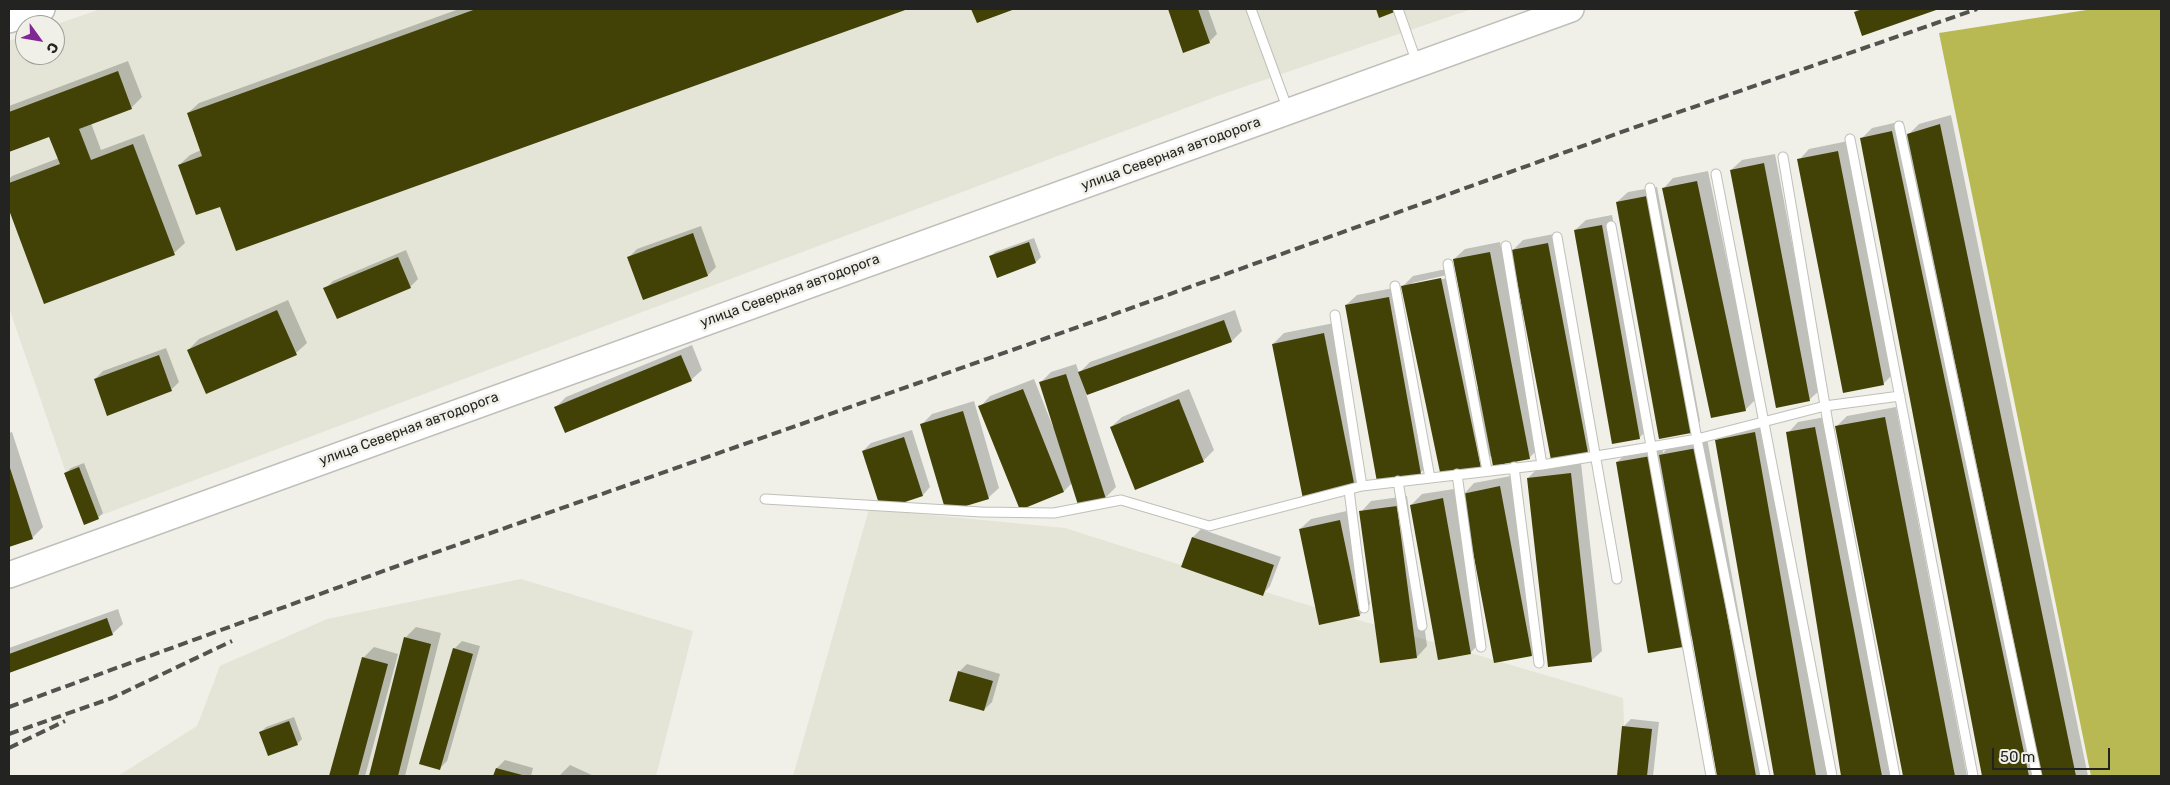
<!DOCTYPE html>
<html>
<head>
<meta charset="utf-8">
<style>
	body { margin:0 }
	#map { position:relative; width:2170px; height:785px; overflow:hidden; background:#f0f0e9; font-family:Rubik,sans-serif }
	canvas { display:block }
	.frame { position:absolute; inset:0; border:10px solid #232321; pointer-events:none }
	.north { position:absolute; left:15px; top:15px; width:50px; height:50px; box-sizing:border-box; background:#f0f0e9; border:1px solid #9e9e99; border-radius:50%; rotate:122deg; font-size:14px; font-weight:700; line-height:20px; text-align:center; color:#232321 }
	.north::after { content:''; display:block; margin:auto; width:18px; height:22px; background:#812895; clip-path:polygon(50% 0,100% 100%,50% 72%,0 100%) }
	.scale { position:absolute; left:1992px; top:748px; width:118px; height:22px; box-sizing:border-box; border:2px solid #232321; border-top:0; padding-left:6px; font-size:15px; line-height:18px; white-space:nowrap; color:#232321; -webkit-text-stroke:4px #f0f0e9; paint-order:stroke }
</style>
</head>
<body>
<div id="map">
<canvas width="2170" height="785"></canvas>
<div class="frame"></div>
<div class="north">С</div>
<div class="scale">50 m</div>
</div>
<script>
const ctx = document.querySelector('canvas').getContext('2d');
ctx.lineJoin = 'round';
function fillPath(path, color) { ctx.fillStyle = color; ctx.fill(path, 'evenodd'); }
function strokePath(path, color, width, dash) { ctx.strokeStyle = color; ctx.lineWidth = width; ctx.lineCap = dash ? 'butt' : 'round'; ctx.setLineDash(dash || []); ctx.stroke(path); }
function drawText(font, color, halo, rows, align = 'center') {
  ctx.font = font + ' Rubik,sans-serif'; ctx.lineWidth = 5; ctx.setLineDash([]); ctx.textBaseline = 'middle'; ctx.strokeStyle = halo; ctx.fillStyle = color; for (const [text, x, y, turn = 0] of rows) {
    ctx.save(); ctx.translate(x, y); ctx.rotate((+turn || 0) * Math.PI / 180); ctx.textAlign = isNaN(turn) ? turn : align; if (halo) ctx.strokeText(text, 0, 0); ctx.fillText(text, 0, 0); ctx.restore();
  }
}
const built = new Path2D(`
	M101,9H1472L1223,94L83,522L9,308V41L25,35V55H55L54,25Z
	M869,509L1065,528L1294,601L1623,698L1626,776H793Z
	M521,579L693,631L656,776H118L197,726L220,666L327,619Z`);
const forest = new Path2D(`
	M2093,9H2161V776H2091L1939,33Z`);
const shadow = new Path2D(`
	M459,9H905L237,250L221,205L179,165L190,155L201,150L188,113L199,103Z
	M1169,9H1208L1217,34L1209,42L1184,51Z
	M1859,9H1936L1863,34L1855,12Z
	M128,61L142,97L131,108L91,123L101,150L144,134L185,243L174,253L45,302L9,207V179L12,176L59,158L50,135L9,151V106Z
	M1951,115L2088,776H1984L1861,139L1872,128L1903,121L1906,137L1919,124Z
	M1848,141L1894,373L1883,384L1799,160L1809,149Z
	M1775,154L1820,390L1809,400L1731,170L1742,160Z
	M1708,171L1756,399L1746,409L1712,417L1663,189L1673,178Z
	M1657,187L1700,421L1690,432L1617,202L1628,192Z
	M1612,215L1650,427L1639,438L1575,230L1586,220Z
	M701,226L716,267L708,275L643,298L629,257L637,249Z
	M1559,233L1598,441L1587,452L1513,250L1523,240Z
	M1034,238L1041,257L1036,262L997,276L990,257L995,252Z
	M1500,242L1540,447L1529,458L1492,455L1480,467L1402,287L1413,276L1451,268L1477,389H1479L1454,259L1465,249ZM1447,275V278L1412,285V283Z
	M406,250L418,279L410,287L325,289L333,281Z
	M1399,287L1431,463L1420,473L1346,305L1357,295Z
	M288,300L307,343L296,353L188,350L199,339Z
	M1235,310L1242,331L1232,341L1086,394L1116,487L1105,498L1073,482L1064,491L980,407L990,396L1034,379L1053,427L1055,426L1041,382L1051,372L1076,364L1079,373L1090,362Z
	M1334,323L1365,477L1354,487L1273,344L1284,333Z
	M692,345L702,370L691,380L556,407L566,397Z
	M166,348L179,382L171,390L95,379L103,371Z
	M1189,389L1214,450L1203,461L1111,427L1122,417Z
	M974,401L999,488L988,498L922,424L932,414Z
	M1896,407L1967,776H1904L1836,427L1847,416Z
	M1825,417L1895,776H1842L1788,433L1798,422Z
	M1766,423L1828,776H1775L1716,440L1727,429Z
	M912,430L930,487L923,495L863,451L871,443Z
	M12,432L43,527L32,538L9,545V433Z
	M1707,438L1768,776H1718L1693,635L1682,646L1617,462L1628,452L1662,446L1663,453L1671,445Z
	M84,463L103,513L98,518L66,473L71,468Z
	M1581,463L1602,651L1591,661L1528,478L1539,467Z
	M1511,476L1542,644L1532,655L1464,494L1474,483Z
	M1454,489L1481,642L1470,653L1411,505L1422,494Z
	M1407,496L1427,646L1417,657L1361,512L1371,501Z
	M1351,510L1370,604L1360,615L1300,529L1311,519Z
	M1201,529L1281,557L1270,586L1263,594L1183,566L1193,537Z
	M118,609L123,624L112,634L9,672V648Z
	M416,627L441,633L405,776H371L405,638Z
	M462,641L480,646L447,761L439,769L454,649Z
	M374,647L398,654L365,776H331L363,658Z
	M967,664L1000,674L992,702L984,710L959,672Z
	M294,717L302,739L297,744L261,732L266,727Z
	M1631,719L1659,722L1653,776H1618L1623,727Z
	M505,760L533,768L531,776H495L497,768Z
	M570,765L594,776H559Z`);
const building = new Path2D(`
	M476,9H908L236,251L220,207L196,215L178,165L202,156L187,113Z
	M971,9H1015L977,23Z
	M1168,9H1198L1210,43L1183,53Z
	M1376,9H1396L1397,11L1379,18Z
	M1863,9H1939L1862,36L1854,12Z
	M118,71L132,109L79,129L91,160L133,144L175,255L44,304L9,210V183L60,164L49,137L9,152V112Z
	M1940,124L2076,776H2042L1907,134Z
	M1892,131L2029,776H1982L1860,138Z
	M1838,151L1884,385L1843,393L1797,159Z
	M1764,163L1810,401L1776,408L1730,170Z
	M1697,181L1746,411L1711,418L1662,188Z
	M1647,196L1691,433L1659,439L1616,202Z
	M1602,225L1640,439L1612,444L1574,230Z
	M693,233L708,276L643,300L627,257Z
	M1029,242L1036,263L997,278L989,256Z
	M1548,243L1588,453L1551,460L1511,250Z
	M1490,252L1530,459L1493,466L1453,259Z
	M398,257L411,288L337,319L323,288Z
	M1441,278L1481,468L1441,477L1401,286Z
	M1389,297L1421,474L1377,482L1345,305Z
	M277,310L297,355L206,394L187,350Z
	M1224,320L1232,342L1087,395L1078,372Z
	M1324,333L1355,488L1303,499L1272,344Z
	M159,355L172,391L107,416L94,379Z
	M681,355L692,381L565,433L554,407Z
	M1066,374L1106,499L1079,508L1039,382Z
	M1023,389L1064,492L1020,510L978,406Z
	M1179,399L1204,462L1135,490L1110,427Z
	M963,411L989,499L946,512L920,424Z
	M1885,417L1955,776H1903L1835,426Z
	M1815,427L1882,776H1841L1786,432Z
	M1755,432L1816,776H1774L1715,440Z
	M904,437L923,496L881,510L862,451Z
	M1697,448L1756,776H1717L1659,455Z
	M1651,456L1683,647L1648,653L1616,462Z
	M9,465L33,539L9,547Z
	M79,467L99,519L84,525L64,473Z
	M1571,473L1592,662L1548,667L1527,478Z
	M1500,486L1532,656L1494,663L1462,494Z
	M1443,498L1471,654L1438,660L1410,505Z
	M1397,506L1417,658L1380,663L1359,511Z
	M1340,520L1360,616L1319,625L1299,529Z
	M1192,537L1274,565L1263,596L1181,567Z
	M107,618L113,635L9,673V654Z
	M404,637L431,644L398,776H369Z
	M453,648L473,654L440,770L419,764Z
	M362,657L388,664L358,776H329Z
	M958,671L993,681L984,711L949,701Z
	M289,721L298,745L268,756L259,732Z
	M1622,726L1652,729L1647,776H1617Z
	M496,768L526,776H493Z`);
const lane = new Path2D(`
	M1251,9L1288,110
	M1398,9L1417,63
	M1899,126L2037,776
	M1850,139L1973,776
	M1783,157L1828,423L1895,776
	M1716,174L1832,776
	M1650,188L1697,439L1765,776
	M1611,226L1711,776
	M1557,237L1617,579
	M1506,246L1542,465
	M1448,264L1487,470
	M1395,286L1430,478
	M1335,315L1362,486
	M1514,467L1539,663
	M1457,474L1481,647
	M1398,481L1422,626
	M1349,490L1364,608
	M765,499L981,512L1054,513L1121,500L1209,526L1362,486L1542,465L1651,447L1697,439L1825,406L1900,396`);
const secondary = new Path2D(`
	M9,20L42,9
	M9,575L1571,9`);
const rail = new Path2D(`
	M9,707L411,561L1095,321L1630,129L1977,9
	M9,734L112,698L232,641
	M9,748L65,721`);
const streetNames = [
	["улица Северная автодорога",1171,154,-20],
	["улица Северная автодорога",790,291,-20],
	["улица Северная автодорога",409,429,-20]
];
fillPath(built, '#e4e5d6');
fillPath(forest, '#b8b952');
fillPath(shadow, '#0003');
fillPath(building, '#424207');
strokePath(lane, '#bfc0b9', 11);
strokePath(secondary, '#bfc0b9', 28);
strokePath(lane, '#fff', 9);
strokePath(secondary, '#fff', 25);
strokePath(rail, '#52524f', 4, [10, 5]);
drawText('14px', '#232321', '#f0f0e9', streetNames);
</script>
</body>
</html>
